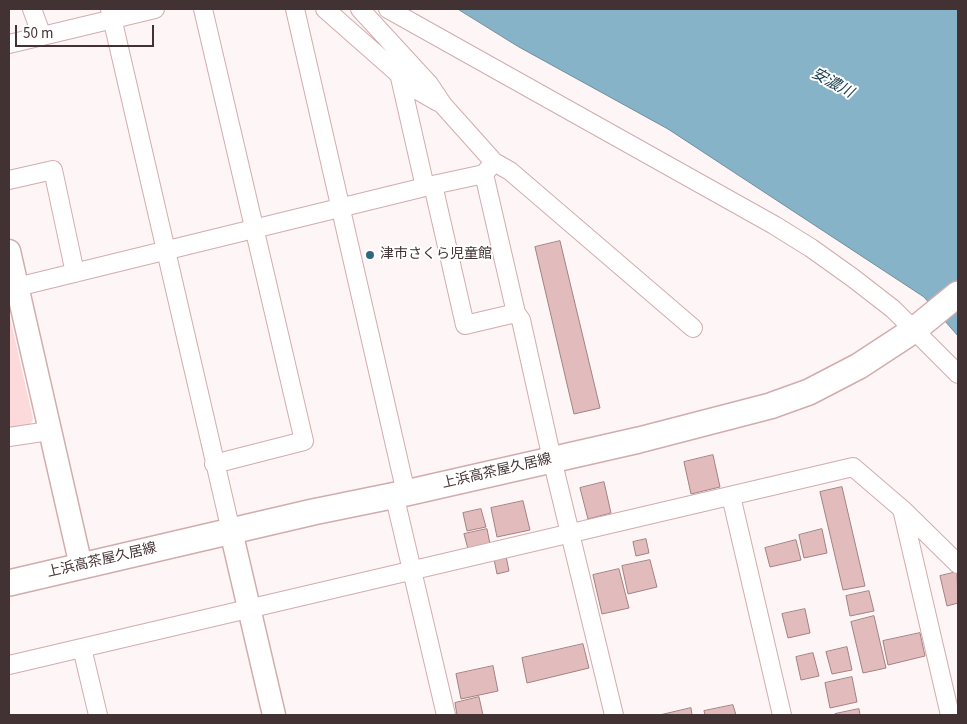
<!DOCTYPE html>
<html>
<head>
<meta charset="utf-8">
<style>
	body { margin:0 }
	#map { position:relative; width:967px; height:724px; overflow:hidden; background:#fef6f6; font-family:"Source Sans 3",sans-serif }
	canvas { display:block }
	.frame { position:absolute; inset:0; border:10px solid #423233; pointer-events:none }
	.scale { position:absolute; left:15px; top:25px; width:139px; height:22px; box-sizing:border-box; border:2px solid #423233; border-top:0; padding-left:6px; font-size:15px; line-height:18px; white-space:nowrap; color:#423233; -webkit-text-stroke:4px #fff; paint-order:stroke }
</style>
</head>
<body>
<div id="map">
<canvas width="967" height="724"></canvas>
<div class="frame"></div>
<div class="scale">50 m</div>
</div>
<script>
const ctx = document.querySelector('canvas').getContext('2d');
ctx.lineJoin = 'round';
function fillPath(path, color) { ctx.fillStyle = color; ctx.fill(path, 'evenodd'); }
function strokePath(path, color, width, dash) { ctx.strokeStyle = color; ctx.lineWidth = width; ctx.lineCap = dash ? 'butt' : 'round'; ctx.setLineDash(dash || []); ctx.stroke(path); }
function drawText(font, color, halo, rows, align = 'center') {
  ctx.font = font + ' "Source Sans 3","Noto Sans JP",sans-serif'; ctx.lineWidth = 4; ctx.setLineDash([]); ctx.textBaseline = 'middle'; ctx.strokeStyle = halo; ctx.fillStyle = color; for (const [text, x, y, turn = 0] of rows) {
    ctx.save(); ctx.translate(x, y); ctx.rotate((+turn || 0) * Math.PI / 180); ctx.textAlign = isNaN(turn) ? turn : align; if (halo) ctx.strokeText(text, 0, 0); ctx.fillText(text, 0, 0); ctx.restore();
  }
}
const green = new Path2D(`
	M9,313L33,419L30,425L9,428Z`);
const water = new Path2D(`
	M458,9H958V336L924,297L668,129L519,47Z`);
const building = new Path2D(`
	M560,241L600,408L574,414L535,247Z
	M713,455L720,487L691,494L684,462Z
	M604,482L611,513L588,519L580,488Z
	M842,487L865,586L843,590L820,492Z
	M523,501L530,530L497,537L491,508Z
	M481,509L486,527L467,531L463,513Z
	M487,529L490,544L468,549L464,534Z
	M822,529L827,553L804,558L799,535Z
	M646,539L649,553L636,556L633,542Z
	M796,540L801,560L770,567L765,548Z
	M506,556L509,571L497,574L494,559Z
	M650,560L657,587L628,594L622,566Z
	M619,569L629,608L602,614L593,575Z
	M957,572L958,603L947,606L940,576Z
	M869,591L874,611L850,616L846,596Z
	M805,609L810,633L788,638L782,614Z
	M874,616L886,668L863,673L851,622Z
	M920,633L925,656L888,665L883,641Z
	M583,644L589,668L527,683L522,658Z
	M847,647L852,670L832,674L826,652Z
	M813,653L819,676L801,680L796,657Z
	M493,666L498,691L461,699L456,674Z
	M852,677L857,702L830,708L825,683Z
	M479,697L483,715H457L455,703Z
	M733,705L736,715H705L704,711Z
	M691,708L692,715H660Z
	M859,709L860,715H835V714Z`);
const minor = new Path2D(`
	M32,9L42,36
	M110,9L231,531
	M203,9L304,441L214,464
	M295,9L406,493
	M325,9L417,90L438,102
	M388,9L774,225L811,248L853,278L893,309L958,374
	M9,44L155,9
	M399,73L425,187
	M494,162L510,171L693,328
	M484,174L516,313L521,320L552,459L614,715
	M9,180L53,170L75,273
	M433,185L465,325L516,313
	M17,287L433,185L484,174L494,162L443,105L429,84L360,9
	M9,437L49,431
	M394,494L446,715
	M731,496L782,715
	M902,509L950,715
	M82,648L98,715
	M9,665L853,467L902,509L958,564`);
const tertiary = new Path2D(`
	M9,251L81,566
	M231,531L274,715`);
const secondary = new Path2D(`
	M9,583L313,512L406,493L639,440L770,406L809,392L859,366L914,330L958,294`);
const markers = [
	[370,255,5,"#2f6781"]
];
const poiNames = [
	["津市さくら児童館",380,255]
];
const streetNames = [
	["上浜高茶屋久居線",497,472,-13],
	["上浜高茶屋久居線",102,561,-13]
];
const waterNames = [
	["安濃川",832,84,29]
];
fillPath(green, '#fcd9db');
fillPath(water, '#87b3c8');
strokePath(water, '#728c9b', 1);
fillPath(building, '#e2bcbd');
strokePath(building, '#a48082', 1);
strokePath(minor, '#d2acad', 20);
strokePath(tertiary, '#d2acad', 25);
strokePath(secondary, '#d2acad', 28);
strokePath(minor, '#fff', 18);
strokePath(tertiary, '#fff', 22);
strokePath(secondary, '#fff', 25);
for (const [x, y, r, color] of markers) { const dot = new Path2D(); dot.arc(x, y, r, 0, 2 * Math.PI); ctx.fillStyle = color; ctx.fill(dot); strokePath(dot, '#fff', 2); }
drawText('14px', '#423233', '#fff', poiNames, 'left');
drawText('14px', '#423233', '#fff', streetNames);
drawText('italic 15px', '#133949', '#fff', waterNames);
</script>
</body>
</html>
